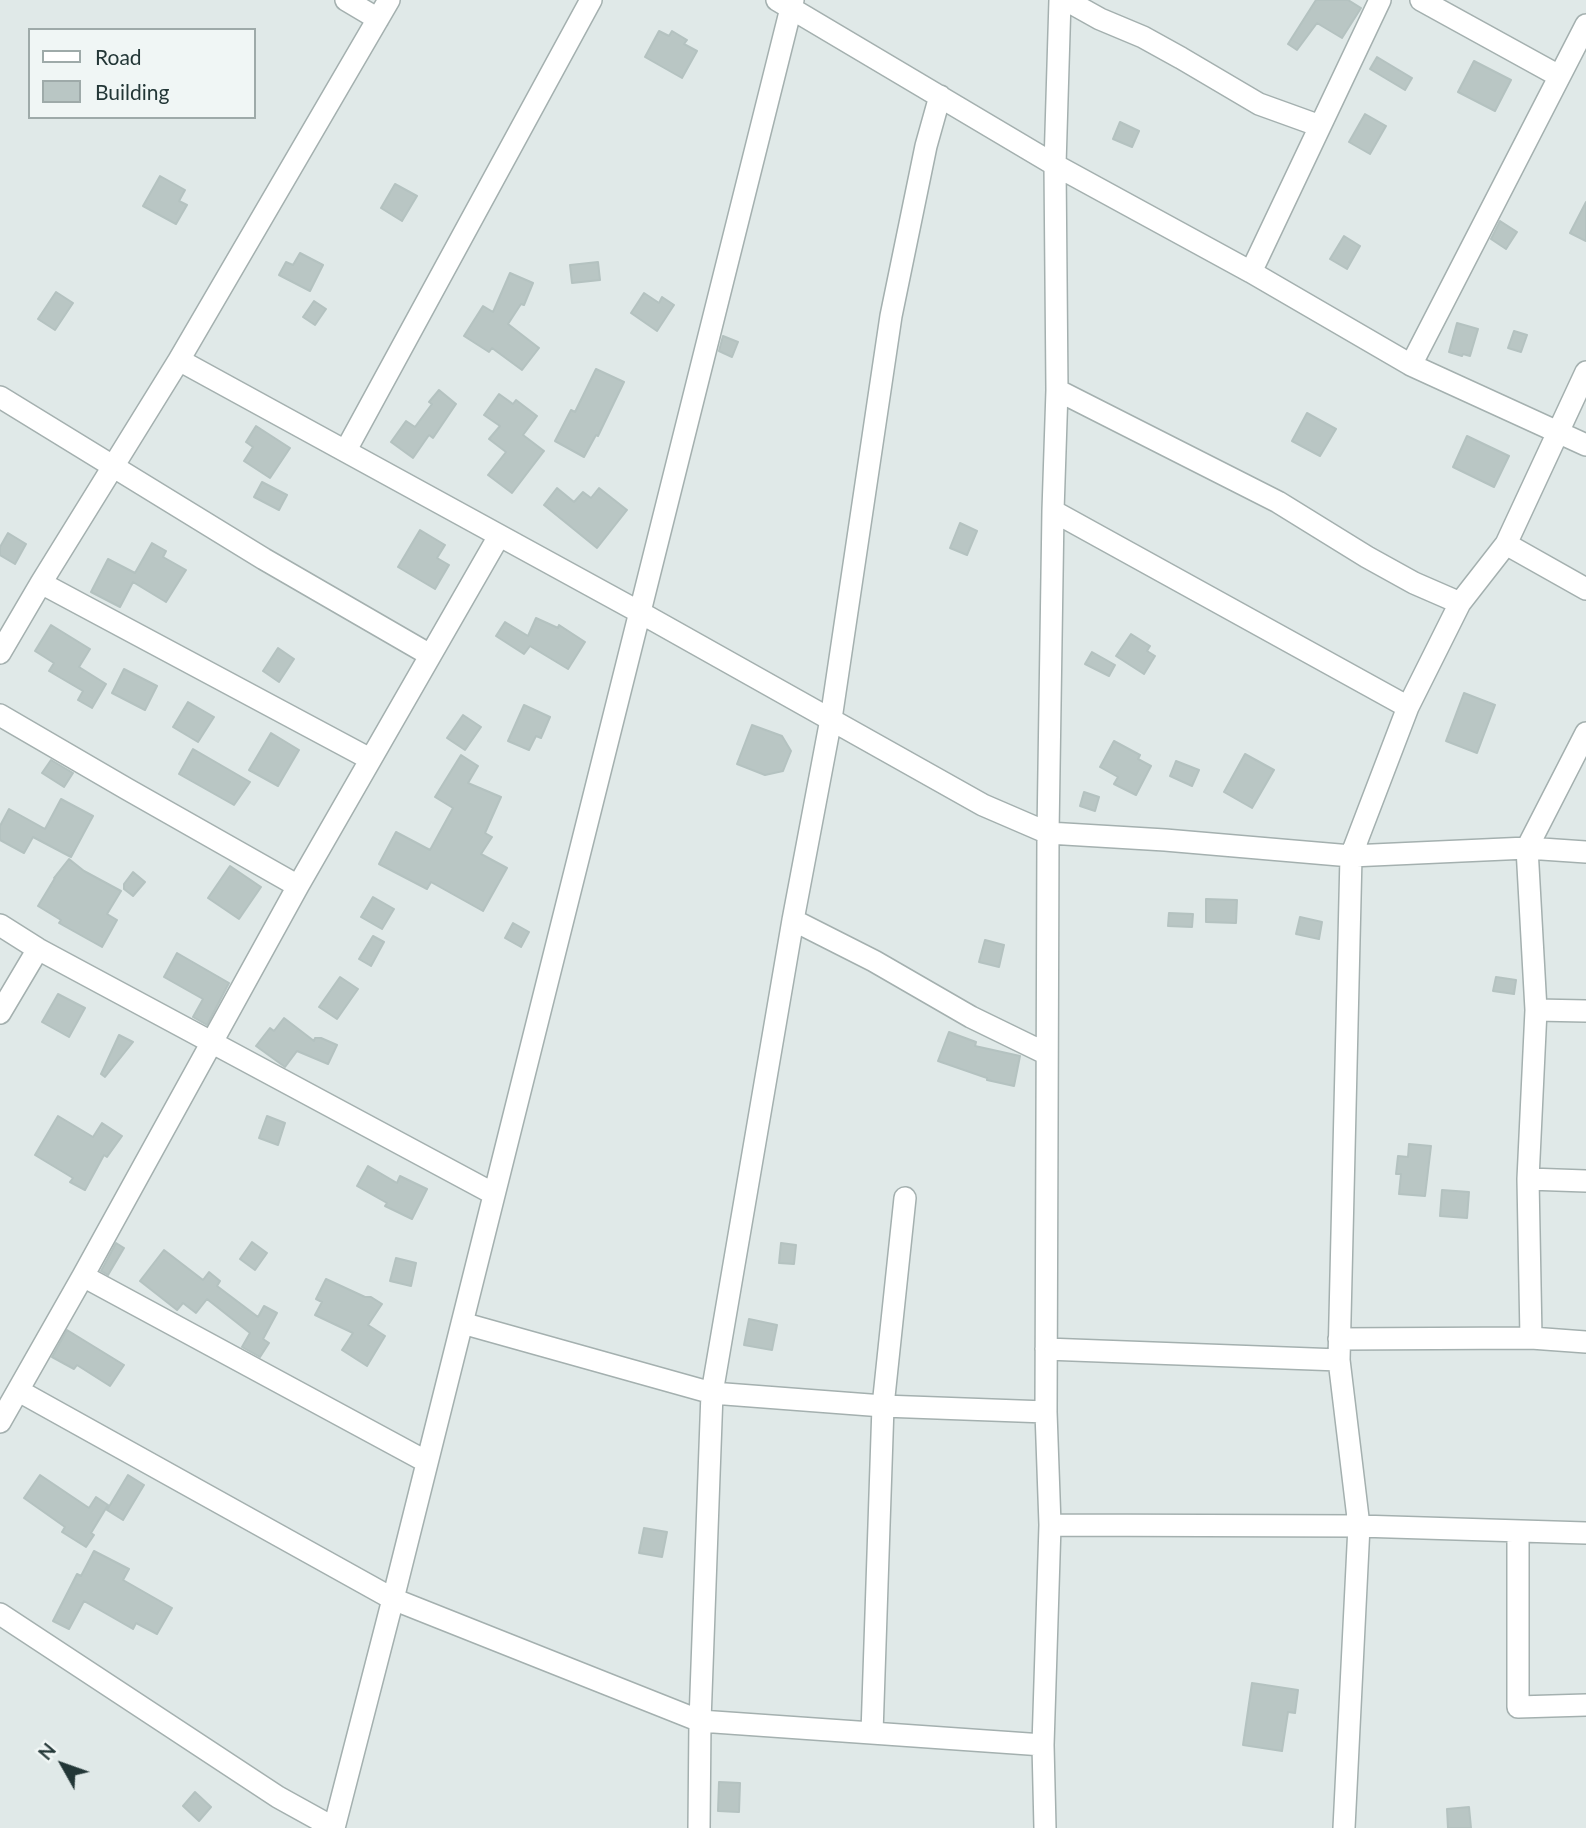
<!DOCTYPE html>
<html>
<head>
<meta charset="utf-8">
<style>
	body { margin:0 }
	#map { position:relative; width:1586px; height:1828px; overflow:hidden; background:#e0e9e8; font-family:Lato,sans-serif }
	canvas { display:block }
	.legend { position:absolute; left:28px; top:28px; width:228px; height:91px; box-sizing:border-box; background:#f0f6f5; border:2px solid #9eaaa9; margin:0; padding:9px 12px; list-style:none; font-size:21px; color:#233737 }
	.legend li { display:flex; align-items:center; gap:14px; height:35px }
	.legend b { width:35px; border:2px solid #9eaaa9 }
	.north { position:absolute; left:28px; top:1730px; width:70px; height:70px; -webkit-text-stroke:5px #f0f6f5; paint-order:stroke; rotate:310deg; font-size:19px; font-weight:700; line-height:28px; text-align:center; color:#233737 }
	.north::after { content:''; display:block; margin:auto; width:24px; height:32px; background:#233737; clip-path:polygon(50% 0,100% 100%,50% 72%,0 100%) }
</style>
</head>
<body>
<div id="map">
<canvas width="1586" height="1828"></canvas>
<ul class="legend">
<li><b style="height:9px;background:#fff"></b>Road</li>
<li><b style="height:19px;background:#b9c6c4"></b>Building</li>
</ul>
<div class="north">N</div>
</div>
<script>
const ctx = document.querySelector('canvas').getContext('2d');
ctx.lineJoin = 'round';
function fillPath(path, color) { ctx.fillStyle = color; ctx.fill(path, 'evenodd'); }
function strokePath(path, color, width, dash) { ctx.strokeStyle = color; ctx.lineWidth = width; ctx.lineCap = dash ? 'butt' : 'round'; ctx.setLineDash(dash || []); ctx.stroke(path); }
const building = new Path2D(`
	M1316,0H1348L1361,8L1342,38L1317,23L1297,50L1288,44Z
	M659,31L669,36L672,31L687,40L684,44L697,51L682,78L645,57Z
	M1377,57L1412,78L1405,90L1370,69Z
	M1474,61L1511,80L1495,111L1458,92Z
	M1365,114L1386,126L1370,154L1349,142Z
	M1120,122L1139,131L1132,147L1113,139Z
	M160,176L185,190L179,201L187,205L176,224L143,206Z
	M395,184L417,196L402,221L381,208Z
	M1586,202V241L1570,233Z
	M1500,221L1517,232L1506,249L1491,239Z
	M1344,236L1360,246L1347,269L1330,259Z
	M300,253L323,265L310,291L279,275L286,262L293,265Z
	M598,262L600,280L572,283L570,265Z
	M510,273L533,283L524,305L521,304L508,324L539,348L522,370L492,348L489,352L464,336L483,306L493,312Z
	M56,292L73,303L55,330L38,319Z
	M644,293L659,303L662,297L674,305L657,331L631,313Z
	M314,301L326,309L315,325L303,317Z
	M1457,323L1478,329L1470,356L1463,354L1462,356L1449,352Z
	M1514,331L1527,335L1521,352L1508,348Z
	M723,336L738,342L732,357L719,351Z
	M596,369L624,382L598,436L596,435L584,457L555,441L571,410L575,412Z
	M439,390L456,404L433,438L429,435L413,458L391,442L406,421L415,427L432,404L429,402Z
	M499,394L513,404L516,400L537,416L523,435L544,451L512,493L488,475L506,452L489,439L500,426L484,415Z
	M1307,413L1336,429L1320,456L1292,441Z
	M256,426L290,448L270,478L244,461L253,447L246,442Z
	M1467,436L1509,456L1494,487L1453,467Z
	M262,482L287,495L279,510L254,497Z
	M557,488L574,502L583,492L591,498L599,488L627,510L597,548L544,505Z
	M960,523L977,531L967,555L950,548Z
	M420,530L445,545L437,558L449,565L435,589L398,567Z
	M8,533L26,544L15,564L0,555V547Z
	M152,543L166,551L163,557L186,570L166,602L133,582L120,607L91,592L108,559L135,573Z
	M536,618L558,628L559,625L585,642L568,669L530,646L524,654L496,636L505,622L528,636Z
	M51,625L90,649L79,667L106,684L92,708L78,700L83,691L49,671L54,663L35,651Z
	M1131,634L1150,646L1147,651L1155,656L1144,674L1116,656Z
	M278,648L294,659L279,682L263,671Z
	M1092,652L1115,665L1109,676L1085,664Z
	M124,669L157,686L145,710L112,693Z
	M1464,693L1495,705L1477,753L1446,741Z
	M188,702L214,717L198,742L173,727Z
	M524,705L550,717L541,738L536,736L529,750L508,741Z
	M463,715L481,727L465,750L447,738Z
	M752,725L782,736L791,751L783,771L765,775L737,764Z
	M271,733L299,750L278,786L249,770Z
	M1114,741L1140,755L1138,759L1151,766L1136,795L1114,784L1118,777L1100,767Z
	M193,749L250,782L234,805L179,774Z
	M1245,754L1274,770L1252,808L1224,792Z
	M461,755L478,766L468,783L501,797L485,833L492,837L481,854L507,868L483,911L431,882L427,889L379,864L396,832L430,850L453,808L435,797Z
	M51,760L73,773L64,787L42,773Z
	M1176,761L1199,770L1192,786L1170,776Z
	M1084,792L1099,797L1095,811L1080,806Z
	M61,799L93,816L71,857L33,837L24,853L0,840V826L9,809L45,829Z
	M69,859L84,871L121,891L107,914L117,920L102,947L59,923L61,920L38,906L55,878H54Z
	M230,866L261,887L239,919L208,898Z
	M133,872L145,882L133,896L124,889V884Z
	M373,897L394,909L382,929L361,917Z
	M1206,899L1237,900L1236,923L1206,922Z
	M1169,913L1193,914L1192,927L1168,926Z
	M1300,917L1322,922L1319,939L1296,934Z
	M513,923L529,932L521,947L505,938Z
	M373,936L384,942L371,966L359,959Z
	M985,940L1004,945L999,967L979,962Z
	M177,953L229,983L207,1025L193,1017L203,999L164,977Z
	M340,977L358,989L337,1019L319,1007Z
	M1496,977L1516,980L1514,994L1493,991Z
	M58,994L85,1008L69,1037L42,1022Z
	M284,1018L314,1041L315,1038H321L337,1045L328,1064L297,1051L285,1067L256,1046L270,1028L274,1031Z
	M949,1032L976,1042L975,1046L1020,1056L1014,1086L987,1080V1078L938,1061Z
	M119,1035L133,1042L105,1077L101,1074Z
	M58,1116L93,1137L102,1123L122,1136L107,1157L104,1155L85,1190L70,1182L73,1178L35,1155Z
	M267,1116L285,1123L278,1145L259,1138Z
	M1409,1144L1431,1146L1425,1196L1399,1194L1401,1174H1396L1398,1156L1408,1157Z
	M368,1166L397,1183L400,1176L427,1189L412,1219L385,1206L387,1203L357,1186Z
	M1442,1190L1469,1192L1467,1218L1440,1216Z
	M252,1242L267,1253L255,1270L240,1259Z
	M116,1243L124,1248L108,1275L101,1271Z
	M781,1243L796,1245L794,1264L779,1263Z
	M164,1250L203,1280L209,1272L220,1281L217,1286L258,1317L264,1306L277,1313L263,1339L269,1343L260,1357L242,1347L250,1333L207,1299L196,1313L183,1303L177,1310L140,1281Z
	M396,1258L416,1263L411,1286L390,1281Z
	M326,1279L365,1297H371L382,1304L368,1325L385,1336L367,1366L342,1350L353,1333L315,1315L322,1302L316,1299Z
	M749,1319L777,1325L772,1350L744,1345Z
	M67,1330L124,1365L110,1386L77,1365L74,1369L52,1357Z
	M40,1475L89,1508L96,1497L108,1505L91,1533L94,1535L86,1547L62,1532L65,1527L24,1498Z
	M128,1475L144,1485L123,1520L107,1510Z
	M644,1528L667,1532L662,1557L639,1553Z
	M94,1551L129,1569L123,1580L172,1608L157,1634L136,1623L133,1629L84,1601L69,1629L53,1621L77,1574L81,1576Z
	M1252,1683L1298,1690L1295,1713L1288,1712L1282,1751L1243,1745Z
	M719,1782L740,1783L739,1812L718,1811Z
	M195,1792L211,1807L199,1821L183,1806Z
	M1469,1807L1471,1828H1448L1447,1809Z`);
const minor = new Path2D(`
	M346,0L378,19
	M777,0L1055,165L1251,272L1411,365L1586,445
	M1066,0L1100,19L1143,37L1181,58L1259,104L1320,126
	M1421,0L1559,76
	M1251,272L1380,0
	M179,360L641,613L983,805L1048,833L1165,840L1351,856L1527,848L1586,852
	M1411,365L1586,25
	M1057,390L1278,502L1367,557L1414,583L1460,603
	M0,397L264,559L430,655
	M346,450L591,0
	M1053,511L1408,707
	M1506,544L1586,589
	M41,583L370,759
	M0,653L41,583L179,360L389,0
	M0,715L127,789L298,886
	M793,920L874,961L971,1017L1047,1054
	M0,925L38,949L494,1194
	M1536,1010L1586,1011
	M0,1013L38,949
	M1528,1179L1586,1181
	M83,1276L427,1462
	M462,1323L712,1393L883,1406L1046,1412
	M1531,1338L1528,1179L1536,1010L1527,848L1586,733
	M1339,1339L1531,1338L1586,1342
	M1046,1349L1339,1360
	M19,1391L393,1599L700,1721L1043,1745
	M0,1422L83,1276L298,886L499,536
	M1050,1525L1359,1526L1586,1533
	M1518,1531V1707L1586,1705
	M0,1614L278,1797L334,1828
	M872,1733L883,1406L905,1198
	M334,1828L393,1599L793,0
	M699,1828L700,1721L712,1393L793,920L831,719L891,316L926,146L940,96
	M1045,1828L1043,1745L1050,1525L1046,1412L1048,833L1053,511L1057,390L1055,165L1060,0
	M1344,1828L1359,1526L1339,1360L1351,856L1408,707L1460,603L1506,544L1586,372`);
fillPath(building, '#b9c6c4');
strokePath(building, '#b4c2c0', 2);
strokePath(minor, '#a4b0af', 24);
strokePath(minor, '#fff', 21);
</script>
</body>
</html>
